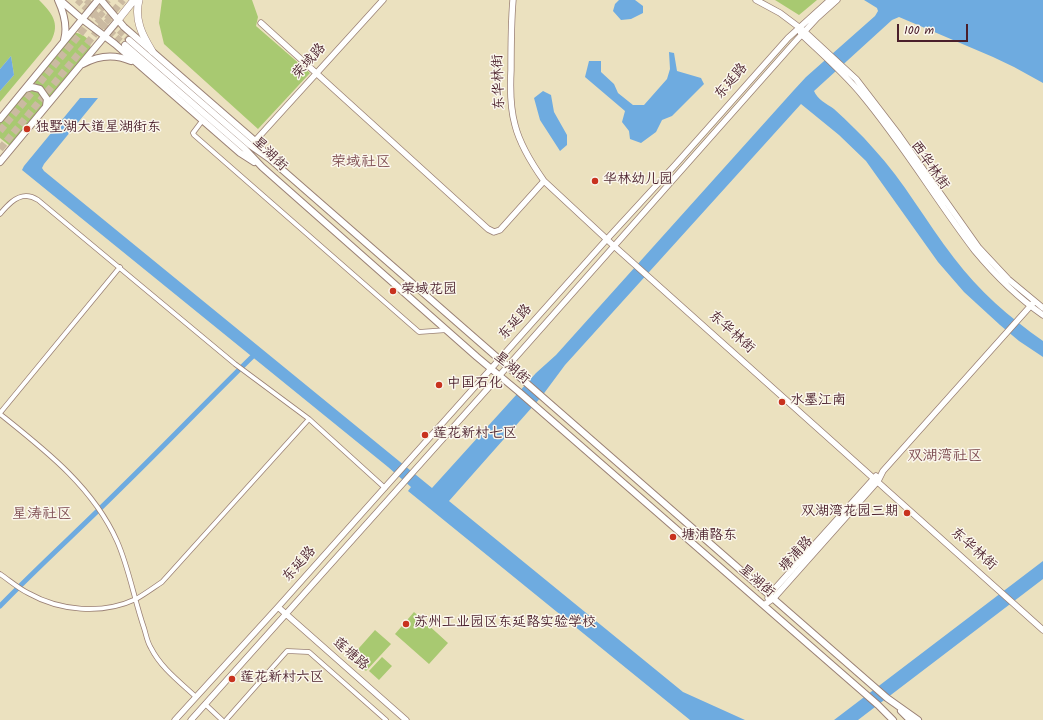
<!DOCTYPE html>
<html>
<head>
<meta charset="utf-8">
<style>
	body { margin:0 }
	#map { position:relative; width:1043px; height:720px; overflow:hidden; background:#ebe1bf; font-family:Kalam,sans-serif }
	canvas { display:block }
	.scale { position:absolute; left:897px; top:24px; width:71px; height:18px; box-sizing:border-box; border:2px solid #4a1f2b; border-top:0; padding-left:5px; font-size:12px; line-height:14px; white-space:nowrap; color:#4a1f2b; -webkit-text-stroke:3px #fbf7ec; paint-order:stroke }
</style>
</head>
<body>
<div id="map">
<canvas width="1043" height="720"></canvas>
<div class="scale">100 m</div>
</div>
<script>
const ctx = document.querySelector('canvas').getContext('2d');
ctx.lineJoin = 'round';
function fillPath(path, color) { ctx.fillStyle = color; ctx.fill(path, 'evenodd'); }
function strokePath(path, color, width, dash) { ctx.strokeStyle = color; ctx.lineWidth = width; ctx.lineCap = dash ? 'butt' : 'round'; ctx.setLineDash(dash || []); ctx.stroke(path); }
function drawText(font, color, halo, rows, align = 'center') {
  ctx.font = font + ' Kalam,"LXGW WenKai TC",sans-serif'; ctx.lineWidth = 3; ctx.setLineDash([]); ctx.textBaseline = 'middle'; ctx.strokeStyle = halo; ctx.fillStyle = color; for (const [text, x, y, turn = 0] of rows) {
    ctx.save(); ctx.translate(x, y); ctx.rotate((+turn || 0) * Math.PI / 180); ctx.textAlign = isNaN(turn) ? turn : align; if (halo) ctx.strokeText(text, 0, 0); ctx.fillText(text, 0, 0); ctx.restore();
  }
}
const green = new Path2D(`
	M0,0H39C51,12 61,23 51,41L0,102V91L14,75L11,56L0,69Z
	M162,0H252L258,17L256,26L310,73L258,129L164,44L159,23Z
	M775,0H817L799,15Z
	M75,33C83,33 93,41 90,49L50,98L48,97C45,89 41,87 33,84L32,82Z
	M29,90C39,89 44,95 43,105L10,146L0,138V122L25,92Z
	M414,612L448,643L429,664L395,634Z
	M375,630L391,644L366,671L351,657Z
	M382,657L392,666L379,680L369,671Z`);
const water = new Path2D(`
	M619,0H635L643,6V13L631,19L621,20L613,11L615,4Z
	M864,0H1043V83L1014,67L993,57L899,17L892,20L814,91C817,99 827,104 834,109C848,122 861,134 873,148C904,181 926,222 954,258C979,291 1009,317 1043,341V357L1019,341L1000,325L964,292L938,262L866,161L839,135L801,104L565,365L542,396L449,501L683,692L745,720H690L408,491L411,487L388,467L22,170L24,166L80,98H98L44,164L42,168L44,171L432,488L536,373L556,355L794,90L806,77L875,16L878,11L877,8Z
	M669,52L674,53L677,71L701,78L704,84L672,116L662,120L656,132L641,143L630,139L629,131L622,122L625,111L585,77L589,61H601V72L614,84L618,93L633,105H644L667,79L670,69Z
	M11,56L14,75L0,91V69Z
	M543,91L551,95L554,112L567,135V145L560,151L540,120L534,98Z
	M1043,561V579L858,720H834Z`);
const canal = new Path2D(`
	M0,606C40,565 82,527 122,487C166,444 208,400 252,357`);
const primaryTunnel = new Path2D(`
	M77,0L125,45
	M86,0L129,40`);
const highwayTunnel = new Path2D(`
	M0,131L108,0
	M0,149L123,0`);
const street = new Path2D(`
	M202,121L193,133L194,135L419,332L447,330
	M0,214C6,207 15,196 26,196C30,196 35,198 38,200L235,364L309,419L385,488
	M0,413L120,267
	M0,414C45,450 93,487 117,541C129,568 134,599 144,628C146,634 147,642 151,648C161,668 180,682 196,697
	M0,574C9,580 18,588 28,593C60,611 102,615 136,599C145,594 153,588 162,582L309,419
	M205,704L222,720
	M226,720L287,651L309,652L386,720`);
const secondary = new Path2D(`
	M513,0C511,23 511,47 511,70C510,89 510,107 515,125C520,145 532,164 544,181L614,246L1043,630
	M756,0L780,13L804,31L856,79L899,135L979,248L1008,279L1043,308
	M261,23L488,229L494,232L500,230L544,181
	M800,31L801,34C822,54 844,73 862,95C903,144 936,200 975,251C995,275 1017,297 1043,315
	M255,141L383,0
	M768,598L770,594L876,476
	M764,605L774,598L878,481L883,471L1034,302
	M278,607L406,720
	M175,720L278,607L607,239L676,164L788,38L830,0
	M191,720L499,376L794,43L817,18L837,0`);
const primary = new Path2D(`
	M58,0C64,13 68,26 64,40
	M60,0L82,19L115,44L240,153L254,162
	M101,0L124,27L255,141L265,153
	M129,40L250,145L270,159L887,698L918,720
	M125,45L245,149L262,167L477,357L519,392L878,705L893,720
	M83,64C99,55 115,54 131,61
	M25,89L32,87L40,89L47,99L46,106
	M0,119L98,0
	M0,162L118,20
	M901,711L910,720`);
const highway = new Path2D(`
	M139,0C134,19 142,35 152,51
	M118,20L134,0`);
const markers = [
	[27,129,4,"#c8321e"],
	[595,181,4,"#c8321e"],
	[393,291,4,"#c8321e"],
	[439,385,4,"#c8321e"],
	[782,402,4,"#c8321e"],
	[425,435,4,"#c8321e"],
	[907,513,4,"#c8321e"],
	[673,537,4,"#c8321e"],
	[406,624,4,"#c8321e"],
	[232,679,4,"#c8321e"]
];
const streetNames = [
	["荣域路",310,62,-48],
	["东华林街",500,82,-92],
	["东延路",732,82,-49],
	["星湖街",269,155,44],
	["西华林街",929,166,55],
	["东延路",516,323,-48],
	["东华林街",731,333,42],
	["星湖街",511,369,40],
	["东华林街",973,550,42],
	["塘浦路",797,555,-48],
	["东延路",300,565,-48],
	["星湖街",756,582,41],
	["莲塘路",350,655,41]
];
const poiNames = [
	["独墅湖大道星湖街东",35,129],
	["华林幼儿园",603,181],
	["荣域花园",401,291],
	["中国石化",447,385],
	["水墨江南",790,402],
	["莲花新村七区",433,435],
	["双湖湾花园三期",899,513,"right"],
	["塘浦路东",681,537],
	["苏州工业园区东延路实验学校",414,624],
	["莲花新村六区",240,679]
];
const neighbourhoodNames = [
	["荣域社区",361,163],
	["双湖湾社区",945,457],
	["星涛社区",42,515]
];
fillPath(green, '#a8c971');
fillPath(water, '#6eabe0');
strokePath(canal, '#6eabe0', 5);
strokePath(primaryTunnel, '#cbbaa1', 6, [6, 3]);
strokePath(highwayTunnel, '#cbbaa1', 7, [7, 3.5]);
strokePath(street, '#9a8075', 5.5);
strokePath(secondary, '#9a8075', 7);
strokePath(primary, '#9a8075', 8);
strokePath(highway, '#9a8075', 8);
strokePath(street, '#fff', 4);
strokePath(secondary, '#fff', 5.5);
strokePath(primary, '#fff', 6);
strokePath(highway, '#fff', 7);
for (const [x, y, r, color] of markers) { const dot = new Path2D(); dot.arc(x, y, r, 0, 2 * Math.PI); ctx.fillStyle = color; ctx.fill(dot); strokePath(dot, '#fbf7ec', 1.5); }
drawText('14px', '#4a1f2b', '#fbf7ec', streetNames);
drawText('14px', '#4a1f2b', '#fbf7ec', poiNames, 'left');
drawText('15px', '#805054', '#fbf7ec', neighbourhoodNames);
</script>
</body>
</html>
